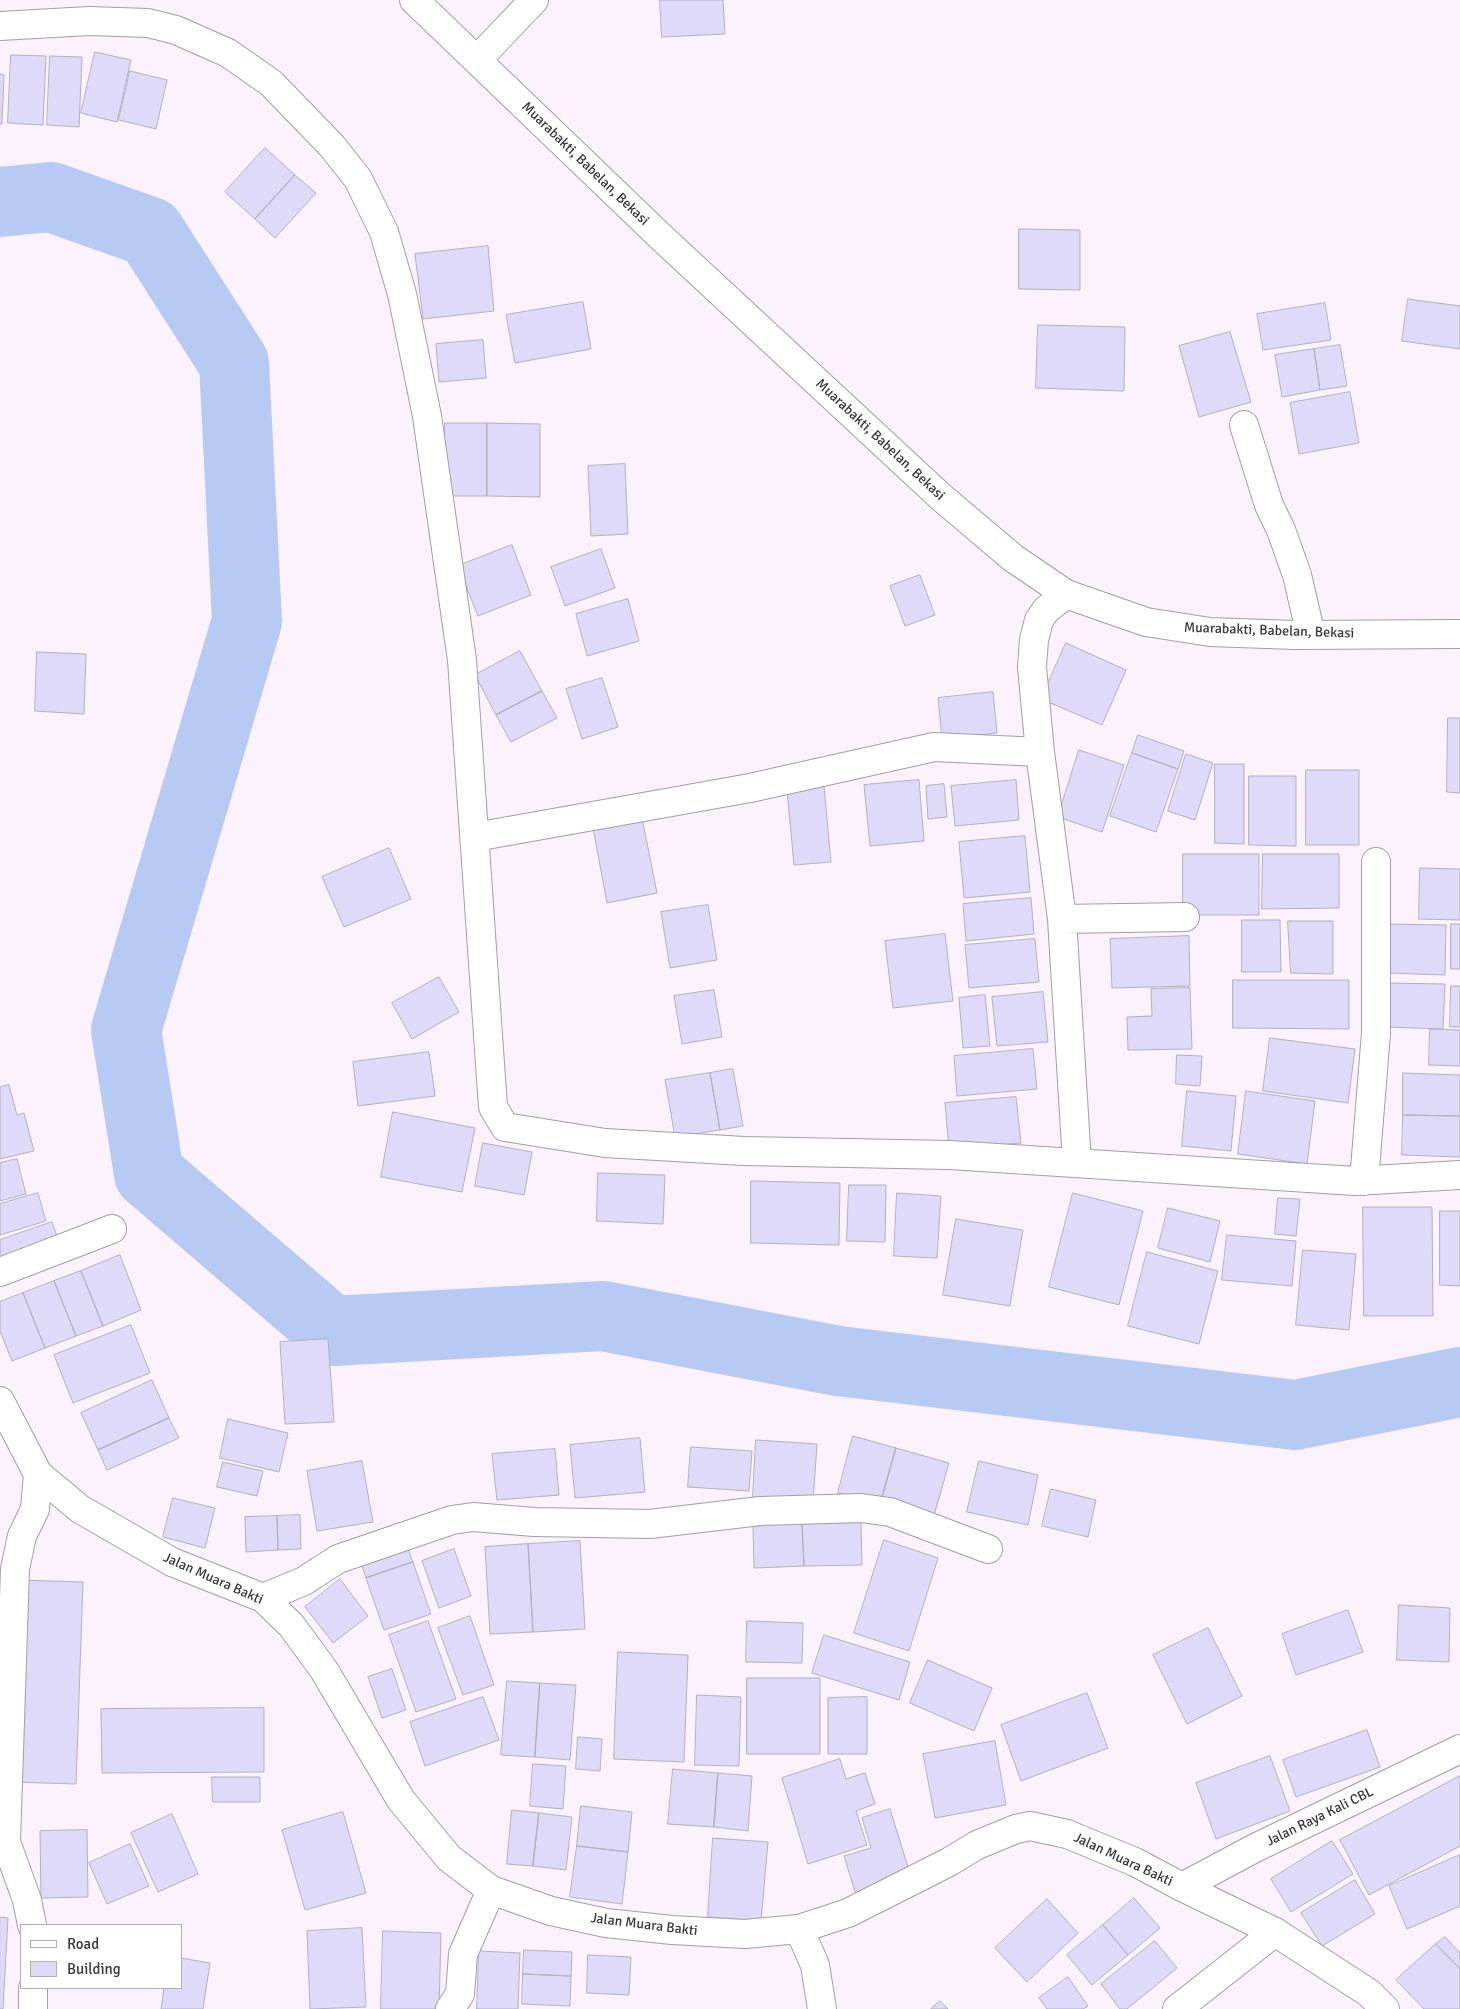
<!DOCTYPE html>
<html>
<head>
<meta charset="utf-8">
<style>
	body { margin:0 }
	#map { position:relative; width:1460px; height:2009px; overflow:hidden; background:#fbf2fd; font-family:Signika,sans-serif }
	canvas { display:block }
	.legend { position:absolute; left:20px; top:1924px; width:162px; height:65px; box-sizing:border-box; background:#fff; border:1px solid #afaeb0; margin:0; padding:6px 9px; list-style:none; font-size:15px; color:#383439 }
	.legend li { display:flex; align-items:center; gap:10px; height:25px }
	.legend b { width:25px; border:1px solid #afaeb0 }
</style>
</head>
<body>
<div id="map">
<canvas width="1460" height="2009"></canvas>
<ul class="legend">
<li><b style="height:6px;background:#fff"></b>Road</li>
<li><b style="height:14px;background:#dfdaf9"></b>Building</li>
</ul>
</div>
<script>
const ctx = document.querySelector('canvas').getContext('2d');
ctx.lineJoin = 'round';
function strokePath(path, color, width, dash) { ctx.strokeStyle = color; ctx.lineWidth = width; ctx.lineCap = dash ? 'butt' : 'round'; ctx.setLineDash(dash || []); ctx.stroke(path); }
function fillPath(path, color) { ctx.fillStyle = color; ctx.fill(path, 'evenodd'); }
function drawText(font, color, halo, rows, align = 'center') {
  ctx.font = font + ' Signika,sans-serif'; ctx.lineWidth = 4.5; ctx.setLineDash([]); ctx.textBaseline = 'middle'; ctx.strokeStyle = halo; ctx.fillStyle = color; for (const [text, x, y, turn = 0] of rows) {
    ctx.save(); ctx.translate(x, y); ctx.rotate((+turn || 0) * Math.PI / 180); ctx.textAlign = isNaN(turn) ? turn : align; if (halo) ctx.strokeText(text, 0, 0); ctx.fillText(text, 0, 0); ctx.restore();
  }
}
const river = new Path2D(`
	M0,202L51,197L150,232L234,363L247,621L126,1030L149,1174L332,1331L603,1316L838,1361L1295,1415L1460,1382`);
const building = new Path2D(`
	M660,0H723L725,34L662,37Z
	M95,52L131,60L117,122L81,113Z
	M11,55L46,56L43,125L8,123Z
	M50,56L82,57L79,127L47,125Z
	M130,71L167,80L156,129L119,120Z
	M0,74L4,75L2,124H0Z
	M265,148L295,175L255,219L225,192Z
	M295,175L316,193L275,238L255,219Z
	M1019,229L1080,230V290L1019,289Z
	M488,246L494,311L423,319L415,254Z
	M1408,299L1460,306V349L1402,341Z
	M583,302L591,349L515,363L506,315Z
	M1325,303L1331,340L1263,350L1257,314Z
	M1038,325L1125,327L1124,391L1036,388Z
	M1230,332L1251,402L1199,417L1179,346Z
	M483,340L486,378L439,382L436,344Z
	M1340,345L1347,386L1320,390L1314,349Z
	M1314,349L1320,390L1282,397L1275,355Z
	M1350,392L1359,443L1299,454L1290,403Z
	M445,423H487V496H444Z
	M487,423L540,424V497L487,496Z
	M625,464L628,534L591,536L588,466Z
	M512,545L531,595L478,616L458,566Z
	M601,549L615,588L565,606L551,567Z
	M920,575L935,615L905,626L890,586Z
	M628,599L639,641L587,656L576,614Z
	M1066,643L1126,670L1102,725L1041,699Z
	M520,651L542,691L496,715L475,675Z
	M37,652L86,654L84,714L35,711Z
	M602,678L618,727L582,739L566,689Z
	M542,691L557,718L511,742L496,715Z
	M993,692L997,733L942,739L938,698Z
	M1448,718H1460V793L1447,792Z
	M1138,735L1184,751L1178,769L1132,753Z
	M1079,750L1124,765L1102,832L1058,817Z
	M1132,753L1178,769L1156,832L1110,816Z
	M1186,754L1213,763L1195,820L1168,811Z
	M1215,764H1244V844L1215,843Z
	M1306,770H1359V845H1306Z
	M1249,776H1296V846L1249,845Z
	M919,780L924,841L870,846L864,785Z
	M1016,780L1019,820L955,826L951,786Z
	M944,784L947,817L928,819L926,786Z
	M824,786L831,862L794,865L787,790Z
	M642,818L657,893L607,903L593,828Z
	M1025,836L1030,892L964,898L959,842Z
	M389,848L411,899L344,927L322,877Z
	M1183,854H1259V915H1183Z
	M1263,854H1339V908L1262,909Z
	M1420,868L1460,869V920L1419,919Z
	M1031,898L1034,934L966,941L963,904Z
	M708,905L717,960L670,968L661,912Z
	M1242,920H1280L1281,972H1242Z
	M1288,921H1333V974L1291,973Z
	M1386,924L1446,925L1445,975L1385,973Z
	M1451,924H1460V969H1451Z
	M945,934L953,1001L893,1008L885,941Z
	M1189,936L1190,986L1112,988L1110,939Z
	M1035,939L1039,982L969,988L965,945Z
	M439,977L459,1012L412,1039L392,1003Z
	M1233,980H1349V1029L1233,1028Z
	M1386,983L1445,984L1443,1029L1385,1027Z
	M1451,986H1460V1027H1450Z
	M1190,988L1192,1049L1128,1050L1127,1017L1152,1016L1151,989Z
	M714,990L722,1037L682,1044L674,996Z
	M1043,992L1048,1042L997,1046L992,997Z
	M985,995L990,1046L963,1048L959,998Z
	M1430,1029L1460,1030V1066L1429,1065Z
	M1270,1038L1355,1049L1348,1103L1263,1091Z
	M1033,1049L1037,1089L957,1096L954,1056Z
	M429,1052L435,1096L358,1106L353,1062Z
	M1177,1055L1202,1056L1200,1086L1176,1084Z
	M733,1069L743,1126L720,1130L710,1073Z
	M710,1073L720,1130L675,1137L665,1080Z
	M1403,1073L1460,1075V1116L1403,1115Z
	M9,1085L17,1115L24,1113L34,1151L0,1159V1087Z
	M1187,1091L1236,1096L1231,1151L1182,1146Z
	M1246,1091L1315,1101L1307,1164L1238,1154Z
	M1016,1097L1021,1143L949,1149L945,1103Z
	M393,1112L475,1128L462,1192L381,1177Z
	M1403,1115L1460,1116V1157L1402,1155Z
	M483,1143L532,1152L524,1195L475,1186Z
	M17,1159L26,1194L0,1201V1163Z
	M598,1173L665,1175L663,1224L597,1221Z
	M751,1181L840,1183L839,1245L751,1243Z
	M849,1185H886L885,1242L847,1241Z
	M38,1193L46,1221L0,1235V1204Z
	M897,1193L941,1196L937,1258L894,1256Z
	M1073,1193L1143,1211L1119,1305L1049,1287Z
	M1278,1198L1300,1199L1296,1236L1275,1234Z
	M1363,1207H1432L1433,1316H1364Z
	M1168,1208L1220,1221L1210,1262L1158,1248Z
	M1440,1211H1460V1286L1440,1285Z
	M956,1219L1023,1230L1010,1306L943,1295Z
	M52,1222L61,1247L0,1268V1240Z
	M1227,1235L1296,1241L1292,1286L1222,1280Z
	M1303,1250L1356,1254L1349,1330L1296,1325Z
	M1147,1252L1218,1271L1199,1344L1128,1326Z
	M120,1255L141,1310L103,1326L81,1271Z
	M81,1271L103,1326L76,1336L54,1281Z
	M54,1281L76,1336L45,1348L23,1293Z
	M23,1293L45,1348L12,1361L0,1331V1302Z
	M131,1325L150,1373L73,1403L54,1355Z
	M328,1339L334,1422L285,1424L280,1342Z
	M152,1380L169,1418L98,1450L81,1413Z
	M169,1418L179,1438L107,1470L98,1450Z
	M228,1419L288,1433L279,1472L220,1458Z
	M853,1436L896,1448L880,1505L838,1493Z
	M640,1438L645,1492L575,1498L570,1445Z
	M756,1440L817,1444L813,1501L753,1497Z
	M691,1447L752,1451L749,1491L688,1487Z
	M896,1448L949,1463L933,1519L880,1505Z
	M555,1449L559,1495L497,1500L492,1454Z
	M362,1461L373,1522L317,1531L307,1471Z
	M979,1461L1038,1475L1028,1525L967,1512Z
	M223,1462L263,1471L257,1496L217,1487Z
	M1051,1489L1096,1500L1088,1537L1042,1526Z
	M173,1498L215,1508L205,1548L163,1537Z
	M300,1515L301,1549L278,1550L277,1516Z
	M277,1516L278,1550L246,1552L245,1517Z
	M861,1523L862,1565L804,1566L802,1524Z
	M802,1524L804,1566L754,1568L753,1525Z
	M884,1540L938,1558L909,1651L854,1633Z
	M405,1541L413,1562L366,1578L359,1557Z
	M580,1541L585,1629L533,1632L528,1544Z
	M528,1544L533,1632L490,1634L485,1547Z
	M454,1549L471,1596L439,1608L422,1561Z
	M413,1562L431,1614L384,1630L366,1578Z
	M340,1579L368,1616L333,1643L305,1607Z
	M19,1580L83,1582L76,1784L12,1782Z
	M1399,1605L1450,1608L1449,1662L1397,1660Z
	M1348,1610L1363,1652L1296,1675L1282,1634Z
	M470,1616L494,1685L463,1695L438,1628Z
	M428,1621L456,1699L416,1712L389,1635Z
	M747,1621L803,1623L802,1663L746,1662Z
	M1208,1628L1242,1696L1187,1724L1153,1655Z
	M824,1635L910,1662L899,1700L812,1673Z
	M618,1652L688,1655L684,1762L614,1759Z
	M928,1660L992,1688L974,1731L910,1703Z
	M392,1669L406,1710L382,1718L368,1677Z
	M747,1678H820V1754H747Z
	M507,1681L540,1683L535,1757L501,1755Z
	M540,1683L576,1685L570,1760L535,1757Z
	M1087,1693L1108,1748L1021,1781L1001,1725Z
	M697,1695L741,1697L739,1766L695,1765Z
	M483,1697L499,1740L425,1766L410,1722Z
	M867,1697V1754H828V1698Z
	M264,1708V1772L102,1773L101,1709Z
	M1367,1730L1380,1767L1296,1797L1283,1760Z
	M578,1737L602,1739L600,1771L576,1769Z
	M995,1741L1006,1805L935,1818L923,1754Z
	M1270,1756L1290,1811L1216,1839L1196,1783Z
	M840,1759L846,1779L865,1773L875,1804L856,1811L867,1845L808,1864L782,1778Z
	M533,1764L566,1766L563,1809L530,1806Z
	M673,1769L718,1773L714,1827L668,1824Z
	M718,1773L752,1776L748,1831L714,1827Z
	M1460,1776V1846L1369,1895L1340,1840Z
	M212,1777H260V1802H213Z
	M581,1806L632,1812L628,1852L577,1846Z
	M890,1809L911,1877L856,1895L844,1856L871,1848L862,1818Z
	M512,1810L539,1813L533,1866L507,1864Z
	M343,1812L366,1893L305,1910L282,1830Z
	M539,1813L572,1817L566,1870L533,1866Z
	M172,1814L198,1874L158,1892L131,1833Z
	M87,1830L88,1897L41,1898L40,1831Z
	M713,1838L768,1842L761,1921L708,1917Z
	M1332,1841L1353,1874L1291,1912L1271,1879Z
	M130,1844L149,1886L107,1904L89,1863Z
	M577,1846L628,1852L622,1904L570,1897Z
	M1460,1855V1906L1407,1929L1389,1886Z
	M1355,1880L1375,1914L1322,1946L1301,1913Z
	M1134,1898L1160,1928L1128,1955L1103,1925Z
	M1047,1899L1078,1933L1027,1982L995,1948Z
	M0,1917L8,1918L3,2009H0Z
	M1103,1925L1128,1955L1092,1985L1067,1955Z
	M362,1928L366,2007L310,2009L307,1931Z
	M383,1931L441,1933L439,2009H381Z
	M1445,1937L1460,1953V1969L1436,1944Z
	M1155,1941L1177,1968L1127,2009H1120L1101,1984Z
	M1436,1944L1460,1969V2009H1424L1396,1980Z
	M524,1950L572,1952L571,1976L523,1974Z
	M479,1951L520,1953L518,2009H477Z
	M588,1955L631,1957L629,1995L587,1993Z
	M181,1958L210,1963L203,2009H161L164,1988H181Z
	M523,1974L571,1976L570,2006L522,2004Z
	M1068,1977L1088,2006L1083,2009H1047L1039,1998Z
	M940,2001L948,2009H931Z`);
const minor = new Path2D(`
	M414,0L661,237L941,497L1013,558L1066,594L1146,622L1210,632L1295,635L1460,634
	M0,26L89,21L148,23L176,30L228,53L271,83L332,146L358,179L384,232L402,294L427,416L462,660L493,1107L505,1127L605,1143L744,1151L950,1155L1355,1181L1460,1175
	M477,60L534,0
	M1244,425L1269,505L1281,530L1297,575L1311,635
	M1066,594L1046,610L1039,620L1034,640L1032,667L1040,752L1062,919L1077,1163
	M475,837L750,788L934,747L1040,752
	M1062,919L1185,917
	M1364,1181L1376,1033V862
	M0,1272L112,1229
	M263,1598L304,1581L338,1559L452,1520L473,1517L534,1522L650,1524L760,1511L861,1508L890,1512L988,1549
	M1182,1887L1255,1848L1460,1749
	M32,1925L27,1900L6,1842L15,1569L22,1536L35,1509L38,1474
	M799,1929L815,1965L822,2009
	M33,2009V1988
	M450,2009L460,1994L463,1954L491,1890
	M1177,2009L1275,1932`);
const major = new Path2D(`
	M0,1401L38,1474L80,1509L172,1562L263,1598L291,1625L324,1670L401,1800L449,1858L491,1890L551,1911L606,1923L672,1930L745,1934L799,1929L848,1913L949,1862L977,1845L1016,1829L1030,1826L1067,1834L1135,1862L1182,1887L1275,1932L1369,1993L1385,2009`);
const streetNames = [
	["Muarabakti, Babelan, Bekasi",585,164,44],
	["Muarabakti, Babelan, Bekasi",880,440,43],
	["Muarabakti, Babelan, Bekasi",1269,631,2],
	["Jalan Muara Bakti",213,1579,24],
	["Jalan Raya Kali CBL",1320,1817,-26],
	["Jalan Muara Bakti",1123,1860,25],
	["Jalan Muara Bakti",644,1925,7]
];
strokePath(river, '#b6caf4', 70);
fillPath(building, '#dfdaf9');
strokePath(building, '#b2b0bd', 1);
strokePath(minor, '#a59ca7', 30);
strokePath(major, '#a59ca7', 30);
strokePath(minor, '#fff', 28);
strokePath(major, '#fff', 28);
drawText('14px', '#383439', '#fff', streetNames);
</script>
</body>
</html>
